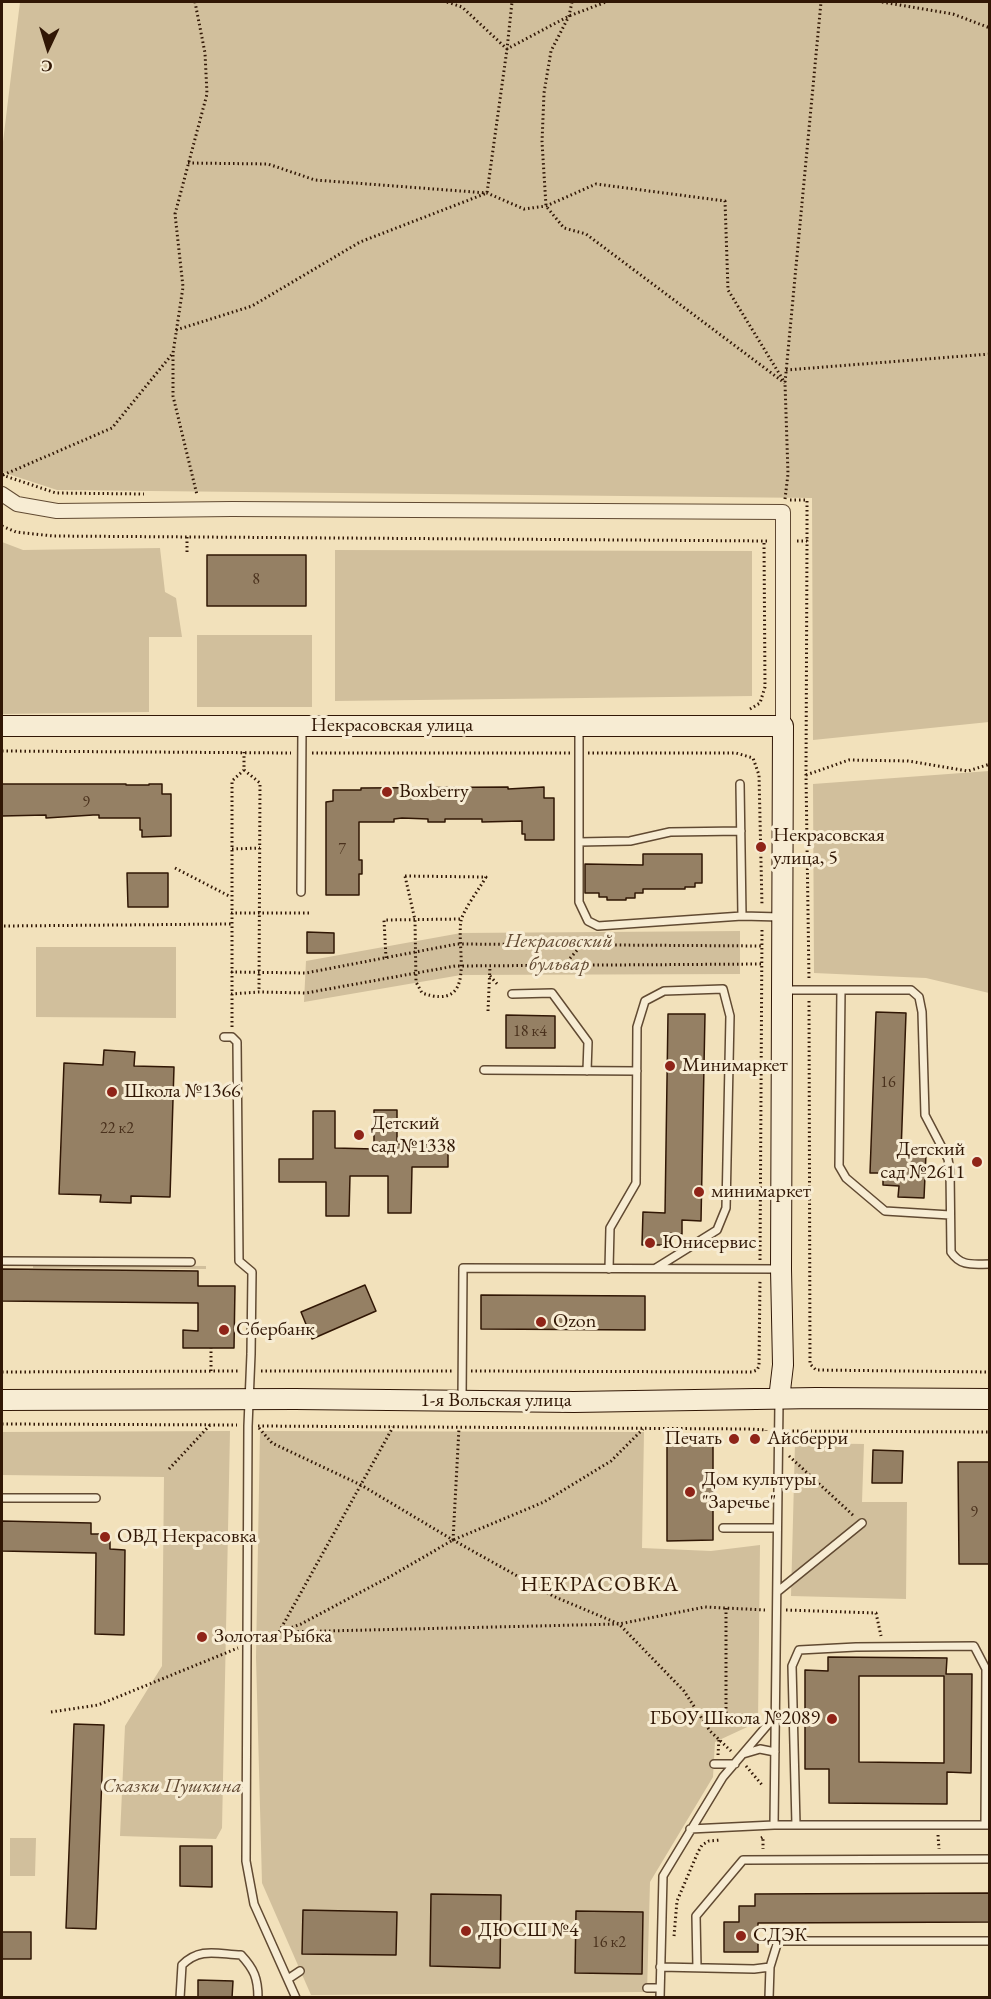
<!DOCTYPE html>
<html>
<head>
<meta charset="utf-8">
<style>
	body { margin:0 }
	#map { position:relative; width:991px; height:1999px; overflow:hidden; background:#f2e1bb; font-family:"EB Garamond",serif }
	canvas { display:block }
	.frame { position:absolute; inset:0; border:3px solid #311705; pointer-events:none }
	.north { position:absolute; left:18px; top:18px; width:60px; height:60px; -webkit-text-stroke:4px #f7ecd3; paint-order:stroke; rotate:184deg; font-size:16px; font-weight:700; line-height:24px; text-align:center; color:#311705 }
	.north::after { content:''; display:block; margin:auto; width:21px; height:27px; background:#311705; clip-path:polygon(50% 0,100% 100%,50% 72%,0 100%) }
</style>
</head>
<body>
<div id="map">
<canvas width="991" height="1999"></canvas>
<div class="frame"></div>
<div class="north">С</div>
</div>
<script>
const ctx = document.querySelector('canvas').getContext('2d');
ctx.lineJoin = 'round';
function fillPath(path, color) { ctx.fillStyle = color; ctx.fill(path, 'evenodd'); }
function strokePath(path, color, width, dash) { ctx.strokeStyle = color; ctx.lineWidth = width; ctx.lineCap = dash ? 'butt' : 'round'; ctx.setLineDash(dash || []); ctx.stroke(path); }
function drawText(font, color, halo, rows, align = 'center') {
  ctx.font = font + ' "EB Garamond",serif'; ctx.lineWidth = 6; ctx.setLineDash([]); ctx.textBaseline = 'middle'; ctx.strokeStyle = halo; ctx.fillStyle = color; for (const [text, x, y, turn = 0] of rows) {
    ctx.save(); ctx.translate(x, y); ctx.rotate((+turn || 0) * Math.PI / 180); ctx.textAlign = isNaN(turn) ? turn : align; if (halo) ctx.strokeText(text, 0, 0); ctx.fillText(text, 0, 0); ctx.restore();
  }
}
const green = new Path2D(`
	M20,2H989V722L813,740L812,498L57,490L2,472V150Z
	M2,542L23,550L160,548L165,592L176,598L182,637H149V712L2,714Z
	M335,550L752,551V696L335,701Z
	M197,635H312V707H197Z
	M989,771V993L926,978L814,973L813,784Z
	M740,931V974L461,975L304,1002L306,961L461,933Z
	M36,947H176V1018L36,1017Z
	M33,1265L206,1266V1269L33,1268Z
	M230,1431L222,1828L216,1839L120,1836L125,1726L162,1666L164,1477L2,1475V1432Z
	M260,1431L644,1432L642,1548L711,1551L760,1545L758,1722L715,1742L713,1777L650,1882L647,1992L311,1995L262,1883L256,1657Z
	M795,1443L864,1444L862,1502H907L906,1599L791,1596Z
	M10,1838H36L35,1876H10Z`);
const building = new Path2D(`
	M207,555H306V606H207Z
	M2,784H126V785H149V784H162V794H171V836L142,837V830H140V818H99V815H93L46,818V815L2,816Z
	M508,787V789L544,787V798H554V840H525V834H522V821L482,822V819H445V822H428V819L402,818L394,819V822H359V860H362V874H359V895H326V802L333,801V790H361V788Z
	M643,854H702V883H695V887H685V889H643V893H635V898H626V900H607V897H599V893H585V864L643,865Z
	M127,873H168V907H128Z
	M307,932L334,933V953H307Z
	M876,1012L906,1013L901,1153L926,1154L924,1198L898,1197L899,1186L883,1185V1173H870Z
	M668,1014H705L701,1221L682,1220V1234L666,1233V1245H642L643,1212L665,1213Z
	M506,1015L555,1016V1048H506Z
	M104,1050L135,1052L134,1066L174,1067L170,1197L131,1196V1203L100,1202L101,1195L59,1194L64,1063L103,1065Z
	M374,1110H397V1144L448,1145V1167H412L411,1213H388V1176H350L349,1216H326V1182H279V1159H313V1111H335V1148L374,1149Z
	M2,1269L198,1271V1286H235L234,1348H183V1330L198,1331V1303L2,1301Z
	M365,1285L376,1311L312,1339L301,1312Z
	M481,1295L645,1296V1330L481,1329Z
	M667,1443H713V1540L667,1541Z
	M873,1450L903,1451L902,1483H872Z
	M958,1462H990V1564H959Z
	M2,1521L91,1523V1534H110V1549L125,1550L124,1635L95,1634L96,1553L2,1551Z
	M828,1657L947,1658L946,1674H972L971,1773L947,1772V1804L829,1803V1769H805V1670L828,1671ZM859,1676H944V1763L859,1762Z
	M74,1724L104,1725L96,1929L66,1928Z
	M180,1846H212V1887L180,1886Z
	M990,1893V1922L758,1923V1952H724V1922H739V1906H755V1894Z
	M431,1894L501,1895L500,1968L430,1966Z
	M303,1910L397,1912L396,1955L302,1954Z
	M576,1911L643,1912L642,1974L575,1973Z
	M2,1932H31V1959H2Z
	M198,1980L233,1981L232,1998H198Z`);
const path = new Path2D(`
	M447,2L462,7L507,49L569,16L606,2
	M572,2L569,16L551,51L544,93L542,142L546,206L564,228L586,234L782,381
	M882,2L953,14L990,28
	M188,163L268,164L315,180L487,193L524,209L546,206L596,184L725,201L728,290L785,383
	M176,330L252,306L360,242L487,193L507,49L512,2
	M173,355V396L197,495
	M786,370L990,354
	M2,475L56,493L144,494
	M3,475L112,428L173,353L183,287L175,214L207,94L205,53L195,2
	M785,499L788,474L785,383L821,2
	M790,500H807V541
	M2,526L16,532L53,536L769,541
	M187,537V554
	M797,541H807L806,775L809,980
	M750,709L760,703L765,687L764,541
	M2,751L291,753
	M312,753H570
	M588,753H736L753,758L759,775L762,906
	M244,770L260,783L259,991
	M806,775L849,760L908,761L968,771L990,764
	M232,849L260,848
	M175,868L231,897
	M405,876L486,877C480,888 463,910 461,921C456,951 478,1012 422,993L416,982L415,920Z
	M231,913H309
	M4,926L231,924
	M386,958L384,920L461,919
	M564,965L580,947
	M231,972L306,973L457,944L763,946
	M490,976L499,986
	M231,994L259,992L306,993L455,966L763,964
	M809,1001L810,1364L816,1370L990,1372
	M488,1011L490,966
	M232,1027V781L244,770V752
	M760,1260L762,928
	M211,1371V1348
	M261,1371H453
	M471,1371L752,1372L757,1370L759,1366L760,1279
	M2,1372L240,1371
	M2,1424L237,1425
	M258,1426L751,1429L766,1430V1431
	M259,1428L272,1443L361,1485L453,1540L553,1596L619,1624L684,1691L710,1731L731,1751
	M788,1431L990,1432
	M789,1456L855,1517
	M169,1469L210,1425
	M453,1540L459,1428
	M726,1608V1724
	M786,1610L876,1613L881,1636
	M279,1632L393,1427
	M284,1632L619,1624L705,1607L765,1610
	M258,1640L301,1624L391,1576L453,1540L544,1502L611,1461L643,1429
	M51,1712L98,1705L238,1648
	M706,1725L755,1723
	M718,1755L719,1739
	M746,1766L763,1786
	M938,1835L939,1849
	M761,1838L763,1837V1849
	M674,1936L677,1901L698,1852L702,1845L709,1841L721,1840`);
const lane = new Path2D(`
	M579,728V902L588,921L598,926L742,916L780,917
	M740,784L742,916
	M579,842L630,841L670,832L741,831
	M301,892L302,728
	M784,990H911L919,997L922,1012L925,1115L948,1159L950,1171L951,1252C961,1267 973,1264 990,1264
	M841,990L839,1166L846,1178L885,1211L950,1215
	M512,994L552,993L588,1042L587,1071
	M224,1037H232L237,1042L239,1261L252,1272L251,1354L248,1426L246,1861L254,1904L296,1998
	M484,1070L637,1071
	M2,1261L191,1262
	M609,1269L610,1228L636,1183L637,1027L645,1001L664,991L723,989L730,1016L726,1208L717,1230L656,1268
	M462,1400L463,1268L778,1269
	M2,1498H96
	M723,1528H777
	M777,1592L862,1523
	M743,1754L760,1749L775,1752
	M714,1764H735
	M774,1825L779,1402
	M796,1825L792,1666L799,1650L856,1647L974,1646L986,1669L985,1825
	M690,1829L774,1825H990
	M660,1967L754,1969L770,1967L778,1941H990
	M697,1968L696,1916L743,1860L990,1859
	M288,1979L300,1971
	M647,1988H660
	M180,1998L182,1965C200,1947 217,1954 241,1955C254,1969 258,1978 258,1998
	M660,1998L663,1876L723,1777L776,1715
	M769,1998L770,1967`);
const street = new Path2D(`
	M2,494L17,504L57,511L232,509L783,512V726`);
const secondary = new Path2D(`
	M2,726H783L781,1269L783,1365L779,1399
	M2,1400L295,1399L574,1402L816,1398L990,1399`);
const markers = [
	[387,792,6,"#8f2418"],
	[761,847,6,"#8f2418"],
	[670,1066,6,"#8f2418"],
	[112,1092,6,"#8f2418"],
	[359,1135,6,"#8f2418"],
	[977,1162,6,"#8f2418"],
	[699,1192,6,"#8f2418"],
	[650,1243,6,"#8f2418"],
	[541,1322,6,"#8f2418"],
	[224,1330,6,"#8f2418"],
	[734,1439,6,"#8f2418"],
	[755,1439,6,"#8f2418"],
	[690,1492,6,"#8f2418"],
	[105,1537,6,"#8f2418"],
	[202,1637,6,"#8f2418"],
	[832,1719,6,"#8f2418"],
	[466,1931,6,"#8f2418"],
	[741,1936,6,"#8f2418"]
];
const numberNames = [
	["8",256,580],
	["9",86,803],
	["7",342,850],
	["18 к4",530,1032],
	["16",888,1083],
	["22 к2",117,1129],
	["9",974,1513],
	["16 к2",609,1943]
];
const streetNames = [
	["Некрасовская улица",392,726],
	["1-я Вольская улица",496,1401]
];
const poiNames = [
	["Boxberry",399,792],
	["Некрасовская",773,836],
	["улица, 5",773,859],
	["Минимаркет",682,1066],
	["Школа №1366",124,1092],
	["Детский",371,1124],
	["сад №1338",371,1147],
	["Детский",965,1150,"right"],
	["сад №2611",965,1173,"right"],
	["минимаркет",711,1192],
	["Юнисервис",662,1243],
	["Ozon",553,1322],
	["Сбербанк",236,1330],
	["Печать",722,1439,"right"],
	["Айсберри",767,1439],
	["Дом культуры",702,1480],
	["\"Заречье\"",702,1503],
	["ОВД Некрасовка",117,1537],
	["Золотая Рыбка",214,1637],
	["ГБОУ Школа №2089",820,1719,"right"],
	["ДЮСШ №4",478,1931],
	["СДЭК",753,1936]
];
const parkNames = [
	["Некрасовский",559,942],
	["бульвар",559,965],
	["Сказки Пушкина",172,1787]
];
const quarterNames = [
	["НЕКРАСОВКА",600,1585]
];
fillPath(green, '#d1bf9c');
fillPath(building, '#958064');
strokePath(building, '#311705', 1.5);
strokePath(lane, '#614a32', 10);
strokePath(street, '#614a32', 16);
strokePath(secondary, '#311705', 22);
strokePath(path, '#311705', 3, [1.5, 3]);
strokePath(lane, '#f7ecd3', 7);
strokePath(street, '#f7ecd3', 14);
strokePath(secondary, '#f7ecd3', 20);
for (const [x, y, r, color] of markers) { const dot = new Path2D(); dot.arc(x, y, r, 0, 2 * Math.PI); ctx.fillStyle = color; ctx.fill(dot); strokePath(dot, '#f7ecd3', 2); }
drawText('16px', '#4a311d', null, numberNames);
drawText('20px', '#311705', '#f7ecd3', streetNames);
drawText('20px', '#311705', '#f7ecd3', poiNames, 'left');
drawText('italic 20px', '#614932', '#f7ecd3', parkNames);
ctx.letterSpacing = '1.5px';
drawText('22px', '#311705', '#f7ecd3', quarterNames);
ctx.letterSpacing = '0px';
</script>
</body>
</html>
